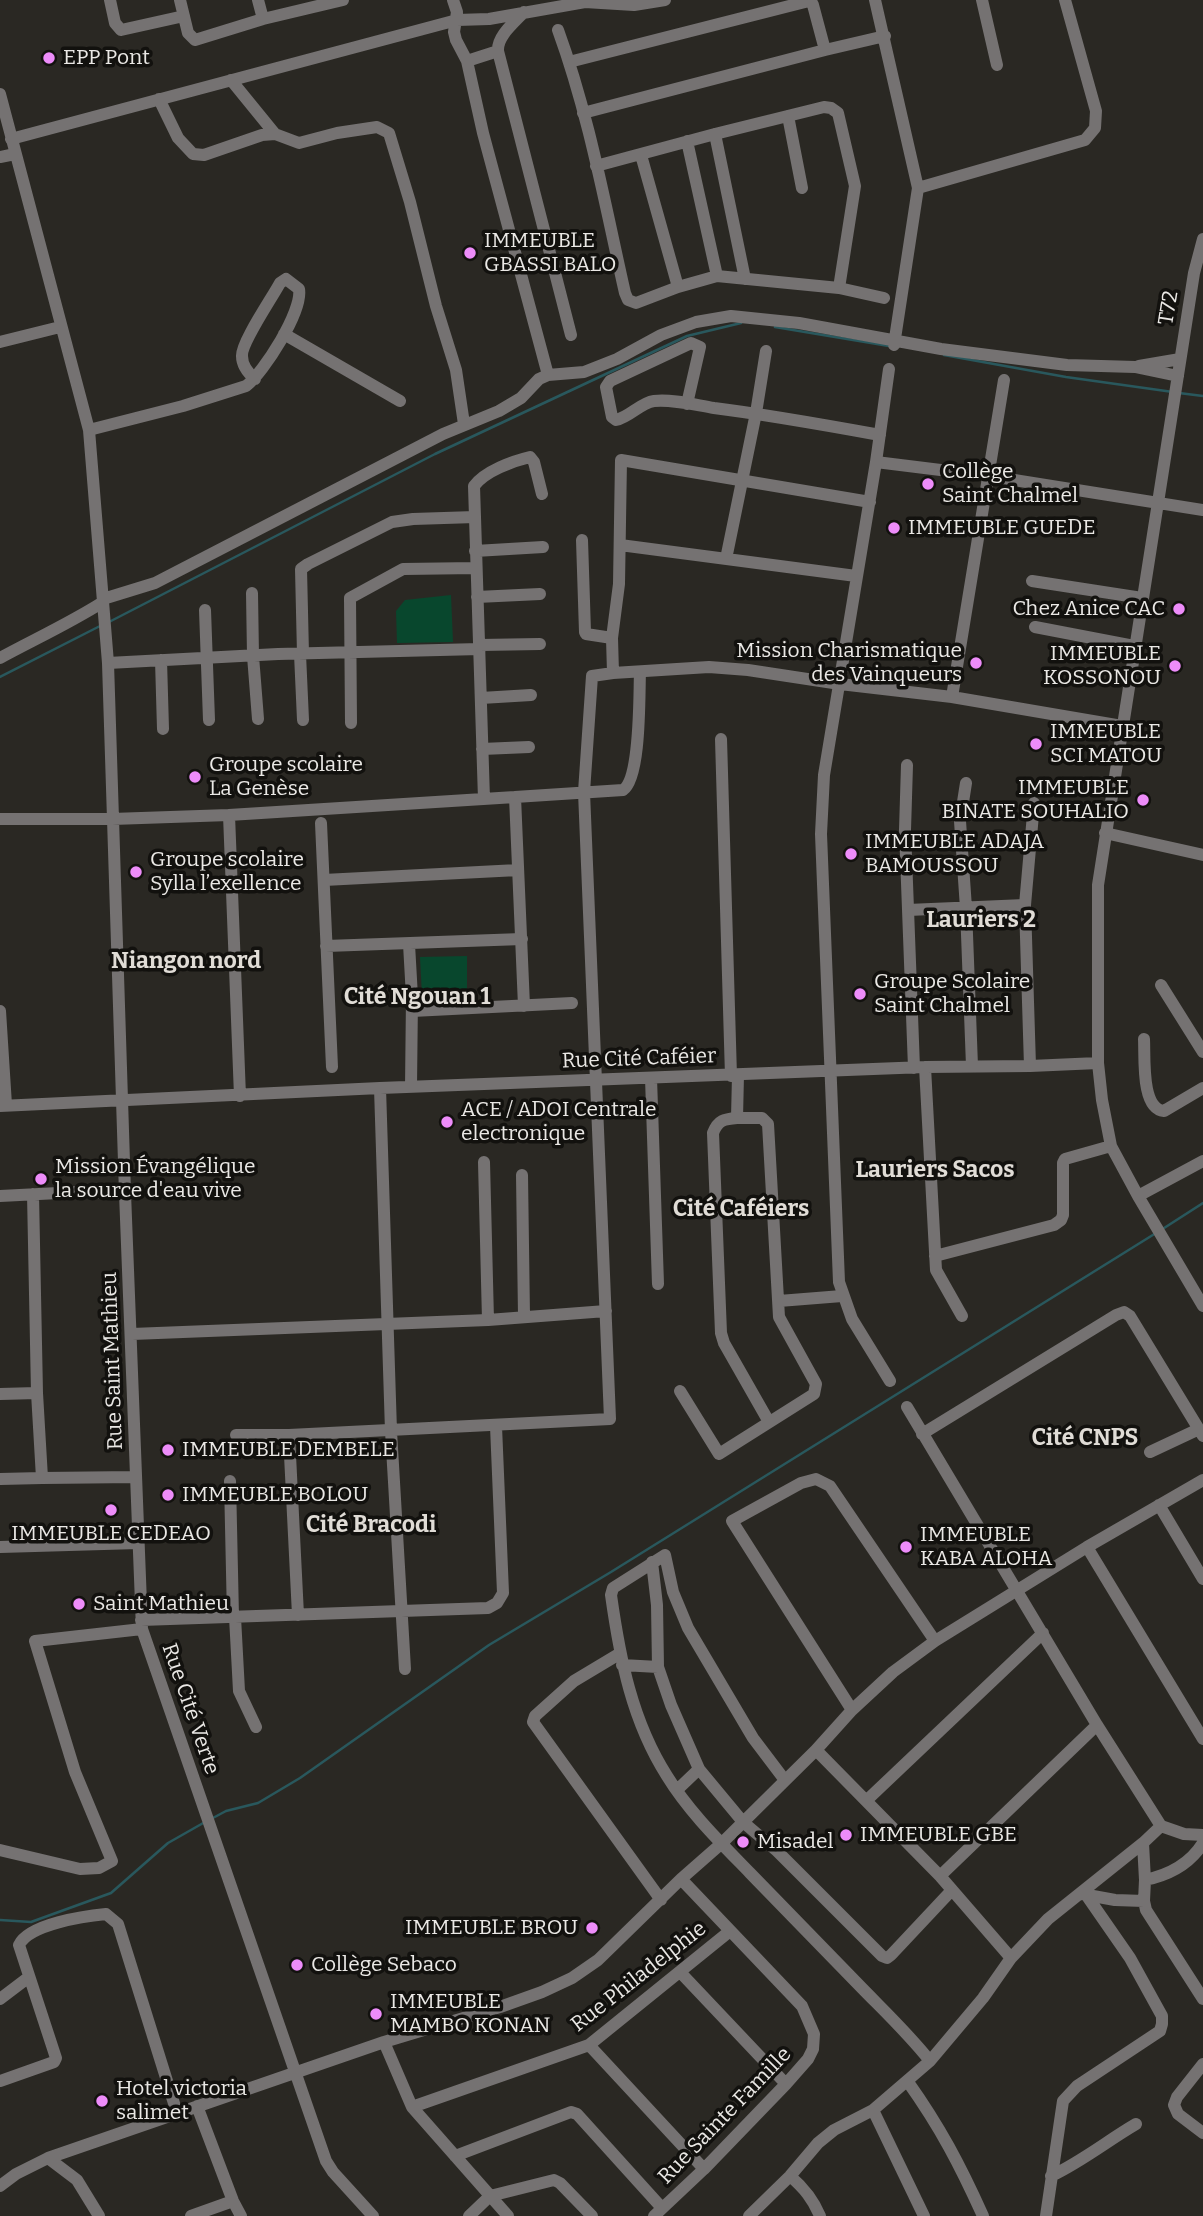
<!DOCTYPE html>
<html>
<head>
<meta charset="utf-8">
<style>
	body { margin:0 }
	canvas { display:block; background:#2a2823 }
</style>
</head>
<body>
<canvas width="1203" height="2216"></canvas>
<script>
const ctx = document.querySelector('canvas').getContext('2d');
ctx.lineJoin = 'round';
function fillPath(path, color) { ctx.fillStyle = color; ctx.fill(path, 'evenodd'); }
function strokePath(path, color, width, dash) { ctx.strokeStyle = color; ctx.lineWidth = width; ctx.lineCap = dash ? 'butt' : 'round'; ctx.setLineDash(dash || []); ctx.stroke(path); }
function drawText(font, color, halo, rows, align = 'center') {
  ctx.font = font + ' Bitter,serif'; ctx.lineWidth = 7; ctx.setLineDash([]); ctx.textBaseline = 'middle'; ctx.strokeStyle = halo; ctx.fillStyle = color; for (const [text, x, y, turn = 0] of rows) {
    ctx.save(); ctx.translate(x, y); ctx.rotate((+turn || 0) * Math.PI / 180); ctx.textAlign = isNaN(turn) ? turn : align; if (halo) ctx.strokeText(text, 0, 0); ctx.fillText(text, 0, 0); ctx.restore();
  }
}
const green = new Path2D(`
	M451,595L453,642L397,643L396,611L405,600Z
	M467,956V997L426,999L422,996L420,957Z`);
const stream = new Path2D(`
	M775,327L889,346
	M944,355L1066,377L1173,392
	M1179,393L1203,396
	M109,622L435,454L687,336L741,323
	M0,677L100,626
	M1161,1230L1203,1203
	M211,1819L226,1811L258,1803L300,1778L489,1645L611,1572L1156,1233
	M0,1920L31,1922L111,1893L168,1843L205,1822`);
const minor = new Path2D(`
	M110,0L115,23L121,30L184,16
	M180,0L188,33L195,40L263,19L343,0
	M258,0L263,19
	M453,0L457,12L454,32L456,40L467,61L483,133L548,375L584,372L617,359L661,335L696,322L731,316L799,323L941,349L1067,365L1135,367L1178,376
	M875,0L918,188L894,345
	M982,0L997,65
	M524,12C514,23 497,36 498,51L571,335
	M558,30C589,115 605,205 625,293L628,300L636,303L678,287L717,276L839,288L884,298
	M467,61L498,51
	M569,62L809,1H811L813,5L825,50
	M231,80L275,134
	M0,94L89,430L108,663L125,1193L142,1629L326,2161L333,2172L373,2216
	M159,99L178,138L193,154L204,155L262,135L275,134L299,143L337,133L377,127L389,133L410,202L436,306L456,370L464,424
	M583,113L825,50L885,36
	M788,116L802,188
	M715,134L745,279
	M11,139L457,20L489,19L585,2L634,5L665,0
	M687,141L717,276
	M641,155L678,287
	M0,157L15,154
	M596,166L715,134L824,107L831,108L838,113L855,186L839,288
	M918,188L1085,140L1095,128L1096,111L1065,0
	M1203,239L1194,273L1098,885V1063L1102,1100L1111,1146L1138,1196L1203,1306
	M284,334L400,401
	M0,342L60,327
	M1139,366L1180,359
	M687,404L700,347L691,343L610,381L606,387L612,417L616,420C630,417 640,403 654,401C673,399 695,405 714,408C770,415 825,425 880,435
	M89,430L183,406L246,386C264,372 303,311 299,289L286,279L280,283C272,298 241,343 242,356C242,366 248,373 255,379
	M876,462L889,369
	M582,540L585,632L586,634L612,638
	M620,545L856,576
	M475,551L543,547
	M726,559L756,413L766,351
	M1032,581L1142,598
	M252,593L253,656L258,719
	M477,597L540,594
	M103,599L155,583L443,434L499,411L521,398L539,379L548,375
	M205,610L209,720
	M1035,627L1134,646
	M480,645L540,644
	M300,654L303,720
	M303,654L301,569L308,564L392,522L413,519L475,517
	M0,658C35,639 70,623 103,602
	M161,660L163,729
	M108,663L278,654L480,649
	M613,673L612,638L619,584L621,460L870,502
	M952,697L1004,380
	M481,698L531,695
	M351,723L350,598L403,569L476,568
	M721,739L731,1076
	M482,749L529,747
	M907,765L905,830L914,1068
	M966,783L960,821L966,908L972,1066
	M515,797L623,790C641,778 639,696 640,672
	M484,799L474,486C485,471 513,461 530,457L534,462L542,494
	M229,815L515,797L524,1006
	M0,819H112L229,815L240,1096
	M321,823L332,1067
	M1105,833L1203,855
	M324,880L518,870
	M908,910L1025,905
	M409,944L412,997L411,1087
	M326,946L522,939
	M1161,985L1203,1052
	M0,1011L6,1105
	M412,1011L572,1003
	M1144,1039C1145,1058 1141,1109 1164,1111L1203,1088
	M1030,1066L1025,905L1034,803
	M925,1067L936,1270L962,1316
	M738,1075L737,1118C724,1119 718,1120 713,1133L721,1333L724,1343L769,1422
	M651,1078L658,1284
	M380,1088L391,1431L405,1669
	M0,1106L380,1088L925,1067L1030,1066L1098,1063
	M484,1162L488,1320
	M522,1175L524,1316
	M0,1196L78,1192L125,1193
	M1138,1196L1203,1161
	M935,1256L1054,1225L1061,1220L1063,1215V1163L1065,1159L1111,1146
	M779,1301L842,1296
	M132,1334L488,1320L606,1311
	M890,1381L852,1319L839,1282L821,834L824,775L876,462L989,476L1203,510
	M680,1391L719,1454L814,1394L816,1384L779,1317L768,1124L762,1118H737
	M0,1394L37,1393
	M907,1407L1097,1725L1161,1826L1184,1834L1203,1835
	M922,1434L1116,1315L1124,1312L1130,1316L1203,1436
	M236,1435H289L610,1419L584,792L592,676L613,673L709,667L748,670L840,684L952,697L1122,726
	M289,1435L298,1615
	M1150,1452L1199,1429
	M42,1478L136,1477
	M0,1479L42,1478L37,1393L33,1194
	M230,1481L233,1617
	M1159,1505L1203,1579
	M0,1547L138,1543
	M1087,1547L1203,1739
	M652,1562L657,1605L658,1667L671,1705L699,1769L743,1822L777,1851L882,1956L887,1958L891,1955L952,1890
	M235,1617L239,1691L256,1727
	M141,1620L488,1608L497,1603L503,1593L496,1426
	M619,1654L574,1681L535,1716L533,1722L661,1900
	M622,1665L658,1667
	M852,1710L732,1521L801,1483L816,1479L830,1486L935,1641
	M816,1750L940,1876L1011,1958
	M784,1779L753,1738L688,1628L673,1592L665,1555L613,1588L611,1595C620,1659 632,1721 667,1776C689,1812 721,1843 750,1873C786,1910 822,1947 857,1983C883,2010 907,2032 930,2061
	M677,1790L699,1769
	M867,1800L1043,1633
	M1143,1843L1145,1880L1144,1901L1146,1910L1203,1999
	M0,1850L80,1869L99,1868L112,1861L75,1772L35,1641L142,1629
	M940,1876L1097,1725
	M1145,1880C1169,1875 1190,1864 1203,1843
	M1082,1894L1115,1900L1144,1901
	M680,1972L786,2084
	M0,1999L29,1977
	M384,2042L412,2107L508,2216
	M589,2045L704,2169
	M1203,2064L1177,2097L1174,2105L1178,2114L1203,2133
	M0,2081L54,2062L56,2058L19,1945C29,1924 85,1916 106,1914L118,1924L177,2113
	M908,2082C940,2127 960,2165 983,2216
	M197,2106L233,2201L241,2216
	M412,2107L589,2045L730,1931
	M873,2110L924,2216
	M455,2156L571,2112L577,2114L662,2208
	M48,2158L77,2180L99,2216
	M790,2176C804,2188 813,2199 820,2216
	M1051,2176C1081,2162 1107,2141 1136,2124
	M0,2186L16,2174L48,2158L384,2042L500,2007L542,1992L572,1978L598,1960L681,1879L722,1843L816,1750L852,1710L893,1672L935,1641L1087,1547L1203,1480
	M191,2216L233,2201
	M469,2216L490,2196L554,2180L560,2183L592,2216
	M654,2216L704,2169L786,2084L808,2059L813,2049L814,2034L802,2006L681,1879
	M749,2216L790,2176L818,2143L834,2130L873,2110L930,2061L983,1998L1011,1958L1048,1919L1143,1843L1161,1826
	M1046,2216L1063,2101L1077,2086L1160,2031L1162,2024V2016L1130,1958L1087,1896`);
const markers = [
	[49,58,7,"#ed8cf9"],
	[470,253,7,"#ed8cf9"],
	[928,484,7,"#ed8cf9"],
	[894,528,7,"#ed8cf9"],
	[1179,609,7,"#ed8cf9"],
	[976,663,7,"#ed8cf9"],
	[1175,666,7,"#ed8cf9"],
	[1036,744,7,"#ed8cf9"],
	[195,777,7,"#ed8cf9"],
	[1143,800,7,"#ed8cf9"],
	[851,854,7,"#ed8cf9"],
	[136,872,7,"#ed8cf9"],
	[860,994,7,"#ed8cf9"],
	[447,1122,7,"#ed8cf9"],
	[41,1179,7,"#ed8cf9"],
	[168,1450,7,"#ed8cf9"],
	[168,1495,7,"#ed8cf9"],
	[111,1510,7,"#ed8cf9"],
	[906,1547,7,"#ed8cf9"],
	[79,1604,7,"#ed8cf9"],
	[846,1835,7,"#ed8cf9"],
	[743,1842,7,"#ed8cf9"],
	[592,1928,7,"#ed8cf9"],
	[297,1965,7,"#ed8cf9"],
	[376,2014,7,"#ed8cf9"],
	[102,2101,7,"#ed8cf9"]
];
const poiNames = [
	["EPP Pont",63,58],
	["IMMEUBLE",484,241],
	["GBASSI BALO",484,265],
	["Collège",942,472],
	["Saint Chalmel",942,496],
	["IMMEUBLE GUEDE",908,528],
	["Chez Anice CAC",1165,609,"right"],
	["Mission Charismatique",962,651,"right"],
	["des Vainqueurs",962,675,"right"],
	["IMMEUBLE",1161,654,"right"],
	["KOSSONOU",1161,678,"right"],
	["IMMEUBLE",1050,732],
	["SCI MATOU",1050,756],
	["Groupe scolaire",209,765],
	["La Genèse",209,789],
	["IMMEUBLE",1129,788,"right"],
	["BINATE SOUHALIO",1129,812,"right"],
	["IMMEUBLE ADAJA",865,842],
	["BAMOUSSOU",865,866],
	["Groupe scolaire",150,860],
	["Sylla l’exellence",150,884],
	["Groupe Scolaire",874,982],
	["Saint Chalmel",874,1006],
	["ACE / ADOI Centrale",461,1110],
	["electronique",461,1134],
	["Mission Évangélique",55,1167],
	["la source d'eau vive",55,1191],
	["IMMEUBLE DEMBELE",182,1450],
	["IMMEUBLE BOLOU",182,1495],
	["IMMEUBLE CEDEAO",111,1534,"center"],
	["IMMEUBLE",920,1535],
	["KABA ALOHA",920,1559],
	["Saint Mathieu",93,1604],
	["IMMEUBLE GBE",860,1835],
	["Misadel",757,1842],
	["IMMEUBLE BROU",578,1928,"right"],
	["Collège Sebaco",311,1965],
	["IMMEUBLE",390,2002],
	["MAMBO KONAN",390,2026],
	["Hotel victoria",116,2089],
	["salimet",116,2113]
];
const streetNames = [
	["T72",1169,308,-81],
	["Rue Cité Caféier",639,1059,-2],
	["Rue Saint Mathieu",113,1361,-92],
	["Rue Cité Verte",190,1709,71],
	["Rue Philadelphie",639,1977,-38],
	["Rue Sainte Famille",725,2116,-46]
];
const neighbourhoodNames = [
	["Lauriers 2",981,921],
	["Niangon nord",186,962],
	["Cité Ngouan 1",417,998],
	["Lauriers Sacos",935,1171],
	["Cité Caféiers",741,1210],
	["Cité CNPS",1085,1439],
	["Cité Bracodi",371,1526]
];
fillPath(green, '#08472d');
strokePath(stream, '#29585d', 2.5);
strokePath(minor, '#757272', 12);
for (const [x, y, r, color] of markers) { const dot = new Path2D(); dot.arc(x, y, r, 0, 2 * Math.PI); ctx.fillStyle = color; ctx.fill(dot); strokePath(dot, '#12110e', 2.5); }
drawText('21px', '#eae8e5', '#12110e', poiNames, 'left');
drawText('21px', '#eae8e5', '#12110e', streetNames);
drawText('bold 23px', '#e0dcd6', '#12110e', neighbourhoodNames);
</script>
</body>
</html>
